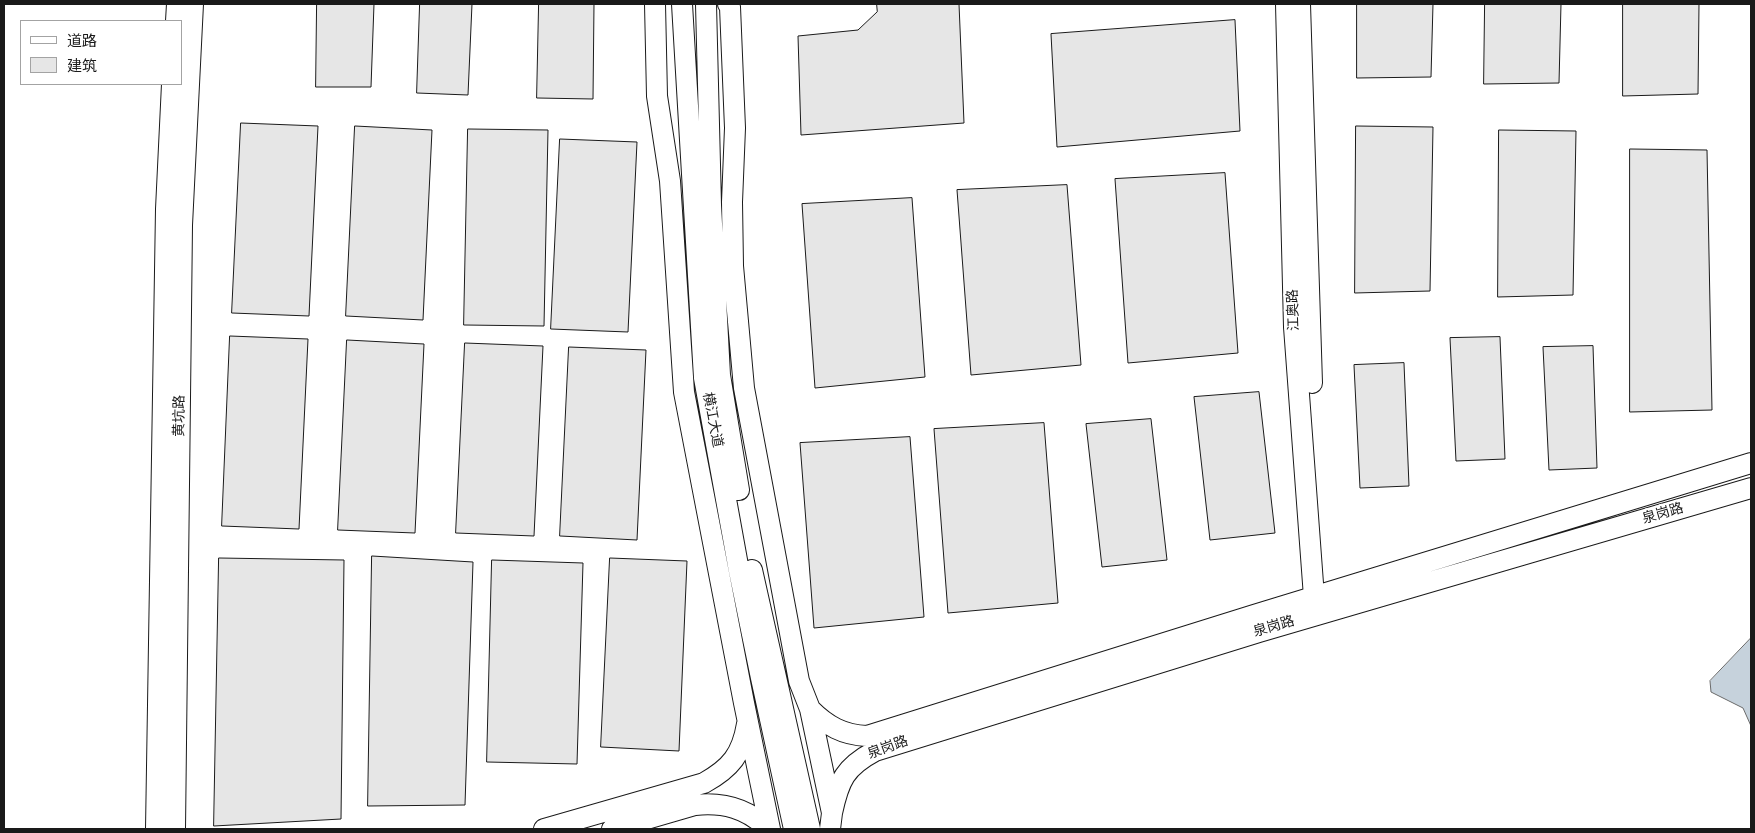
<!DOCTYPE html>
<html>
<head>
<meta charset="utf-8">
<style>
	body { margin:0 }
	#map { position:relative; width:1755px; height:833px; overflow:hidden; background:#fff; font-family:"Roboto Condensed","Noto Sans SC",sans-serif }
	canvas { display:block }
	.frame { position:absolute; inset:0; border:5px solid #1a1a1a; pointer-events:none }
	.legend { position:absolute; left:20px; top:20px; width:162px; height:65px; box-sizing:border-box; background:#fff; border:1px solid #a3a3a3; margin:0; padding:6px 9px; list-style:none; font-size:15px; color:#1a1a1a }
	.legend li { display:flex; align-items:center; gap:10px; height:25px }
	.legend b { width:25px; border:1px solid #a3a3a3 }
</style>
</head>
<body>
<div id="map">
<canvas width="1755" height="833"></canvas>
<div class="frame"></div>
<ul class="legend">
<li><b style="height:6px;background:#fff"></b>道路</li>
<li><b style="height:14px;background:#e6e6e6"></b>建筑</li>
</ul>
</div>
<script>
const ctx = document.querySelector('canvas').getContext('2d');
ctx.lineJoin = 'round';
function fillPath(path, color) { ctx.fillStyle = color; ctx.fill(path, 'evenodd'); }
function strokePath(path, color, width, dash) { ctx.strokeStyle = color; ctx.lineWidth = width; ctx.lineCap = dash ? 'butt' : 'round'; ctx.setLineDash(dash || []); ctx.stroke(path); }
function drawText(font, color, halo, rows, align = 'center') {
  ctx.font = font + ' "Roboto Condensed","Noto Sans SC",sans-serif'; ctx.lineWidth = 4; ctx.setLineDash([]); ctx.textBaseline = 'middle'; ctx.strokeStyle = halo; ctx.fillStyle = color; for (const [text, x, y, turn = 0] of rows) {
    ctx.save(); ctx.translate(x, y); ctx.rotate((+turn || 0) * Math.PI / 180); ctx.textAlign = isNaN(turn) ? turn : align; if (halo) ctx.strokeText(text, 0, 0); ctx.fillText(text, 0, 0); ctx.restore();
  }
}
const water = new Path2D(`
	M1751,638V726L1743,708L1711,692L1710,681Z`);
const building = new Path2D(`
	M317,4H374L371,87H316Z
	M420,4H472L468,95L417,93Z
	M539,4H594L593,99L537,98Z
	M877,4H959L964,123L801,135L798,36L858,30L877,12Z
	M1357,4H1433L1431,77L1357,78Z
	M1485,4H1561L1559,83L1484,84Z
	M1623,4H1699L1698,94L1623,96Z
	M1235,20L1240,131L1057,147L1051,34Z
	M241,123L318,126L309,316L232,313Z
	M355,126L432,130L423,320L346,316Z
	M1356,126L1433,127L1430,291L1355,293Z
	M468,129L548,130L544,326L464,325Z
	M1499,130L1576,131L1573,295L1498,297Z
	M560,139L637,142L628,332L551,329Z
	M1630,149L1707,150L1712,410L1630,412Z
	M1225,173L1238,353L1128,363L1115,179Z
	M1067,185L1081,365L971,375L957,190Z
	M912,198L925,377L815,388L802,204Z
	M230,336L308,339L299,529L222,526Z
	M1500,337L1505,459L1456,461L1450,338Z
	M347,340L424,344L415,533L338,530Z
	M465,343L543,346L534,536L456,533Z
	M1593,346L1597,468L1549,470L1543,347Z
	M569,347L646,350L637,540L560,536Z
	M1404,363L1409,486L1360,488L1354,365Z
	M1259,392L1275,533L1210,540L1194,397Z
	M1151,419L1167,560L1102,567L1086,424Z
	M1044,423L1058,603L948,613L934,429Z
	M910,437L924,617L814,628L800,443Z
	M372,556L473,562L465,805L368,806Z
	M219,558L344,560L341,819L214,826Z
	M610,558L687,561L679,751L601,747Z
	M492,560L583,563L577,764L487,762Z`);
const secondary = new Path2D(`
	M655,4L657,96L670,181L684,392L744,703L770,829
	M682,4L704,378L739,571L761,678L794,829
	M706,4L711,205L720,375L739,490
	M728,4L730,7L735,128L732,202L733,266L744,388L799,681L810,709L832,813L830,829
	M1286,4L1294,327L1314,597L1317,608
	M1300,4L1312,383
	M176,21L177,4
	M752,570L810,829
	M810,709C827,726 843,735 867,736L1254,615L1751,463
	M832,813C839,780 845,767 875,751L1259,632L1751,488
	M156,829L166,209L172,84
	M175,829L182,225L193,4
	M544,829L704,783C731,768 742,754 747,724
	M612,829L695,805C723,802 747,808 768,829`);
const streetNames = [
	["江奥路",1294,310,-92],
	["黄坑路",180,416,-89],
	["横江大道",712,420,79],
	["泉岗路",1663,514,-16],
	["泉岗路",1274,627,-16],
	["泉岗路",888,748,-20]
];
fillPath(water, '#c6d2dc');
strokePath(water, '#6a6a6a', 1);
fillPath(building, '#e6e6e6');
strokePath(building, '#1a1a1a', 1);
strokePath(secondary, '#1a1a1a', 22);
strokePath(secondary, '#fff', 20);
drawText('14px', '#1a1a1a', '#fff', streetNames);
</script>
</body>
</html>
